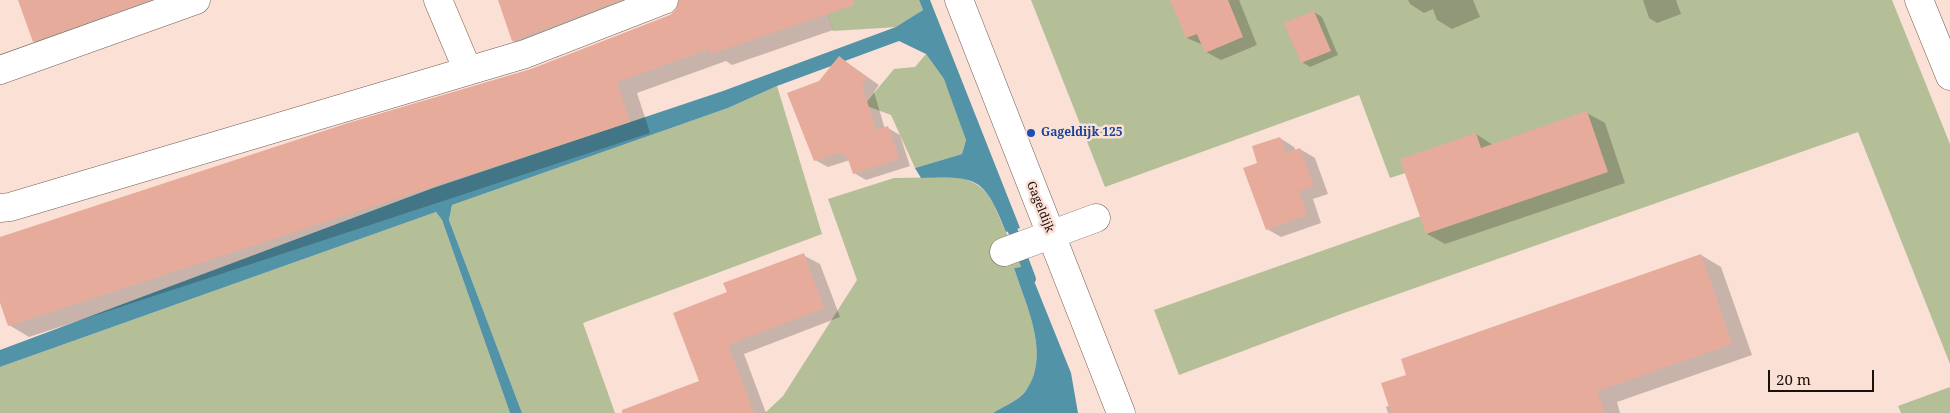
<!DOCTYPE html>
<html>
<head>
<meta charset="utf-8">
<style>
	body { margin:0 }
	#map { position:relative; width:1950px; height:413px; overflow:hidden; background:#fbe0d5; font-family:"Noto Serif",serif }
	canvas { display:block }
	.scale { position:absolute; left:1768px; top:370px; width:106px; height:22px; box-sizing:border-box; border:2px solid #1a110d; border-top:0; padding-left:6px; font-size:15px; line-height:18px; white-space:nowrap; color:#1a110d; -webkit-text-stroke:4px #fbe0d5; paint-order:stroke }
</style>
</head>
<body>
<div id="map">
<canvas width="1950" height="413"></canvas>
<div class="scale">20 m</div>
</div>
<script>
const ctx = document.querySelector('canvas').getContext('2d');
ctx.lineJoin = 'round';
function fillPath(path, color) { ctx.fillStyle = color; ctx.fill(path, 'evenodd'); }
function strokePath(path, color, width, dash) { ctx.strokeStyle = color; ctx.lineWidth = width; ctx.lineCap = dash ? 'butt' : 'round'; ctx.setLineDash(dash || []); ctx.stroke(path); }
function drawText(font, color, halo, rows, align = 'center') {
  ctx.font = font + ' "Noto Serif",serif'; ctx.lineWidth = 5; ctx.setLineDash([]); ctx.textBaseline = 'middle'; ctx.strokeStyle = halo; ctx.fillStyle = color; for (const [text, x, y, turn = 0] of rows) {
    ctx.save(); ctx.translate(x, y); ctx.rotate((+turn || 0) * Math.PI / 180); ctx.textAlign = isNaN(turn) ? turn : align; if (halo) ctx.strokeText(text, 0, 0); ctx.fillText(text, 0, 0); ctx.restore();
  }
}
const green = new Path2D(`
	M823,0H919L923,10L897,27L833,31Z
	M1031,0H1892L1950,144V364L1858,132L1344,313L1179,375L1154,310L1563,166L1548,127L1390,178L1359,95L1105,187Z
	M926,54L944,79L950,93L966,140L962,154L915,168L891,115L864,105L894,69L915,67Z
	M777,86L822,234L583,323L615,413H522L449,220L452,205L728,108Z
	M960,177C992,188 992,202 1005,230C1011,243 1020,254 1028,266L1014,268C1026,306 1052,356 1025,392C1018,401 1002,407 993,413H765L783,396L857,280L828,199L894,178Z
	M436,212L442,220L510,413H0V367Z
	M1950,387V413H1901L1898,406Z`);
const water = new Path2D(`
	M919,0H930L1020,228L1006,232C984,177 978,176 921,178L915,168L962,154L966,140L944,79L926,54L899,41L777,86L728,108L452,205L449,220L522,413H510L442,220L436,212L0,367V350L433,188L723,91L896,27L923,10Z
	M1028,266L1071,373L1078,413H993C1002,407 1018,401 1025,392C1052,356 1026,306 1014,268Z`);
const shadow = new Path2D(`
	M19,0H202L54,53L34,41Z
	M499,0H671L534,52L513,41Z
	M681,0H823L833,30L732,65L726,61L637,93L650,133L29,337L9,325L0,299V238L531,70L670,16L677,10Z
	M1172,0H1239L1257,45L1221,60L1206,52L1203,45L1187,38Z
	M1408,0H1473L1480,17L1452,29L1437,20L1433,9L1424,13L1410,4Z
	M1643,0H1676L1681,14L1657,23L1649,18Z
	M1314,12L1322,17L1338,55L1310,67L1302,62Z
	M839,57L879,85L874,92L885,129L888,128L900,135L910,166L866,180L854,173L850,160L828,167L815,160L820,82Z
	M1587,113L1605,123L1625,183L1445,244L1427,234L1476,134L1493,145Z
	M1280,138L1294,147L1296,151L1300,149L1315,158L1328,194L1313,199L1321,223L1281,237L1267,229L1259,164Z
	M803,255L820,264L840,317L744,354L766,413H641L701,382L728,293Z
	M1701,255L1721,267L1752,355L1617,402L1620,413H1388L1386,407L1390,405L1408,375Z`);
const stream = new Path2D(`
	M1008,218L1031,279`);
const building = new Path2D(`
	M18,0H150L33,42Z
	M498,0H621L512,41Z
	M679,0H853L854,5L711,54L709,49L617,82L630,122L8,326L0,303V237L348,123L531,69L670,15L676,9Z
	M1170,0H1228L1243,37L1205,53L1197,34L1186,38Z
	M1314,11L1331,51L1301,63L1284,23Z
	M839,56L867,78L862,85L876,130L888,126L899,159L853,174L847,156L843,157L842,152L814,161L787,93L819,81Z
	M1587,111L1608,172L1426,234L1400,159L1476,133L1481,148Z
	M1280,137L1286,153L1300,148L1314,186L1299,191L1307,215L1266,230L1243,168L1257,163L1252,146Z
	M804,253L824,308L728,345L754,413H622V410L699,381L673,313L727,292L723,283Z
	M1701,254L1732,344L1597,391L1605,413H1391L1381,383L1406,375L1401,359Z`);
const minor = new Path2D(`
	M438,0L468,71
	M959,0L1121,413
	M0,70L196,0
	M0,208L10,207L525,54L664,0
	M1004,252L1096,218`);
const major = new Path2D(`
	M1919,0L1950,76`);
const markers = [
	[1031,133,5,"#1a4fb4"]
];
const transitNames = [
	["Gageldijk 125",1041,133]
];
const streetNames = [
	["Gageldijk",1040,207,68]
];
fillPath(green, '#b4bf98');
fillPath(water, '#5393a8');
fillPath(shadow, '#0003');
strokePath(stream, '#5393a8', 10);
fillPath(building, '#e6ab9b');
strokePath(minor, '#755e54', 29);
strokePath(major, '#755e54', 29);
strokePath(minor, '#fff', 28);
strokePath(major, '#fff', 28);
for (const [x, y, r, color] of markers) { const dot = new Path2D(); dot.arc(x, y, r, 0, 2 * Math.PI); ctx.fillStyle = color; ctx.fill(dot); strokePath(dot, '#fbe0d5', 2); }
drawText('bold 12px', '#164399', '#fbe0d5', transitNames, 'left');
drawText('12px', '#1a110d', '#fbe0d5', streetNames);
</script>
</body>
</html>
